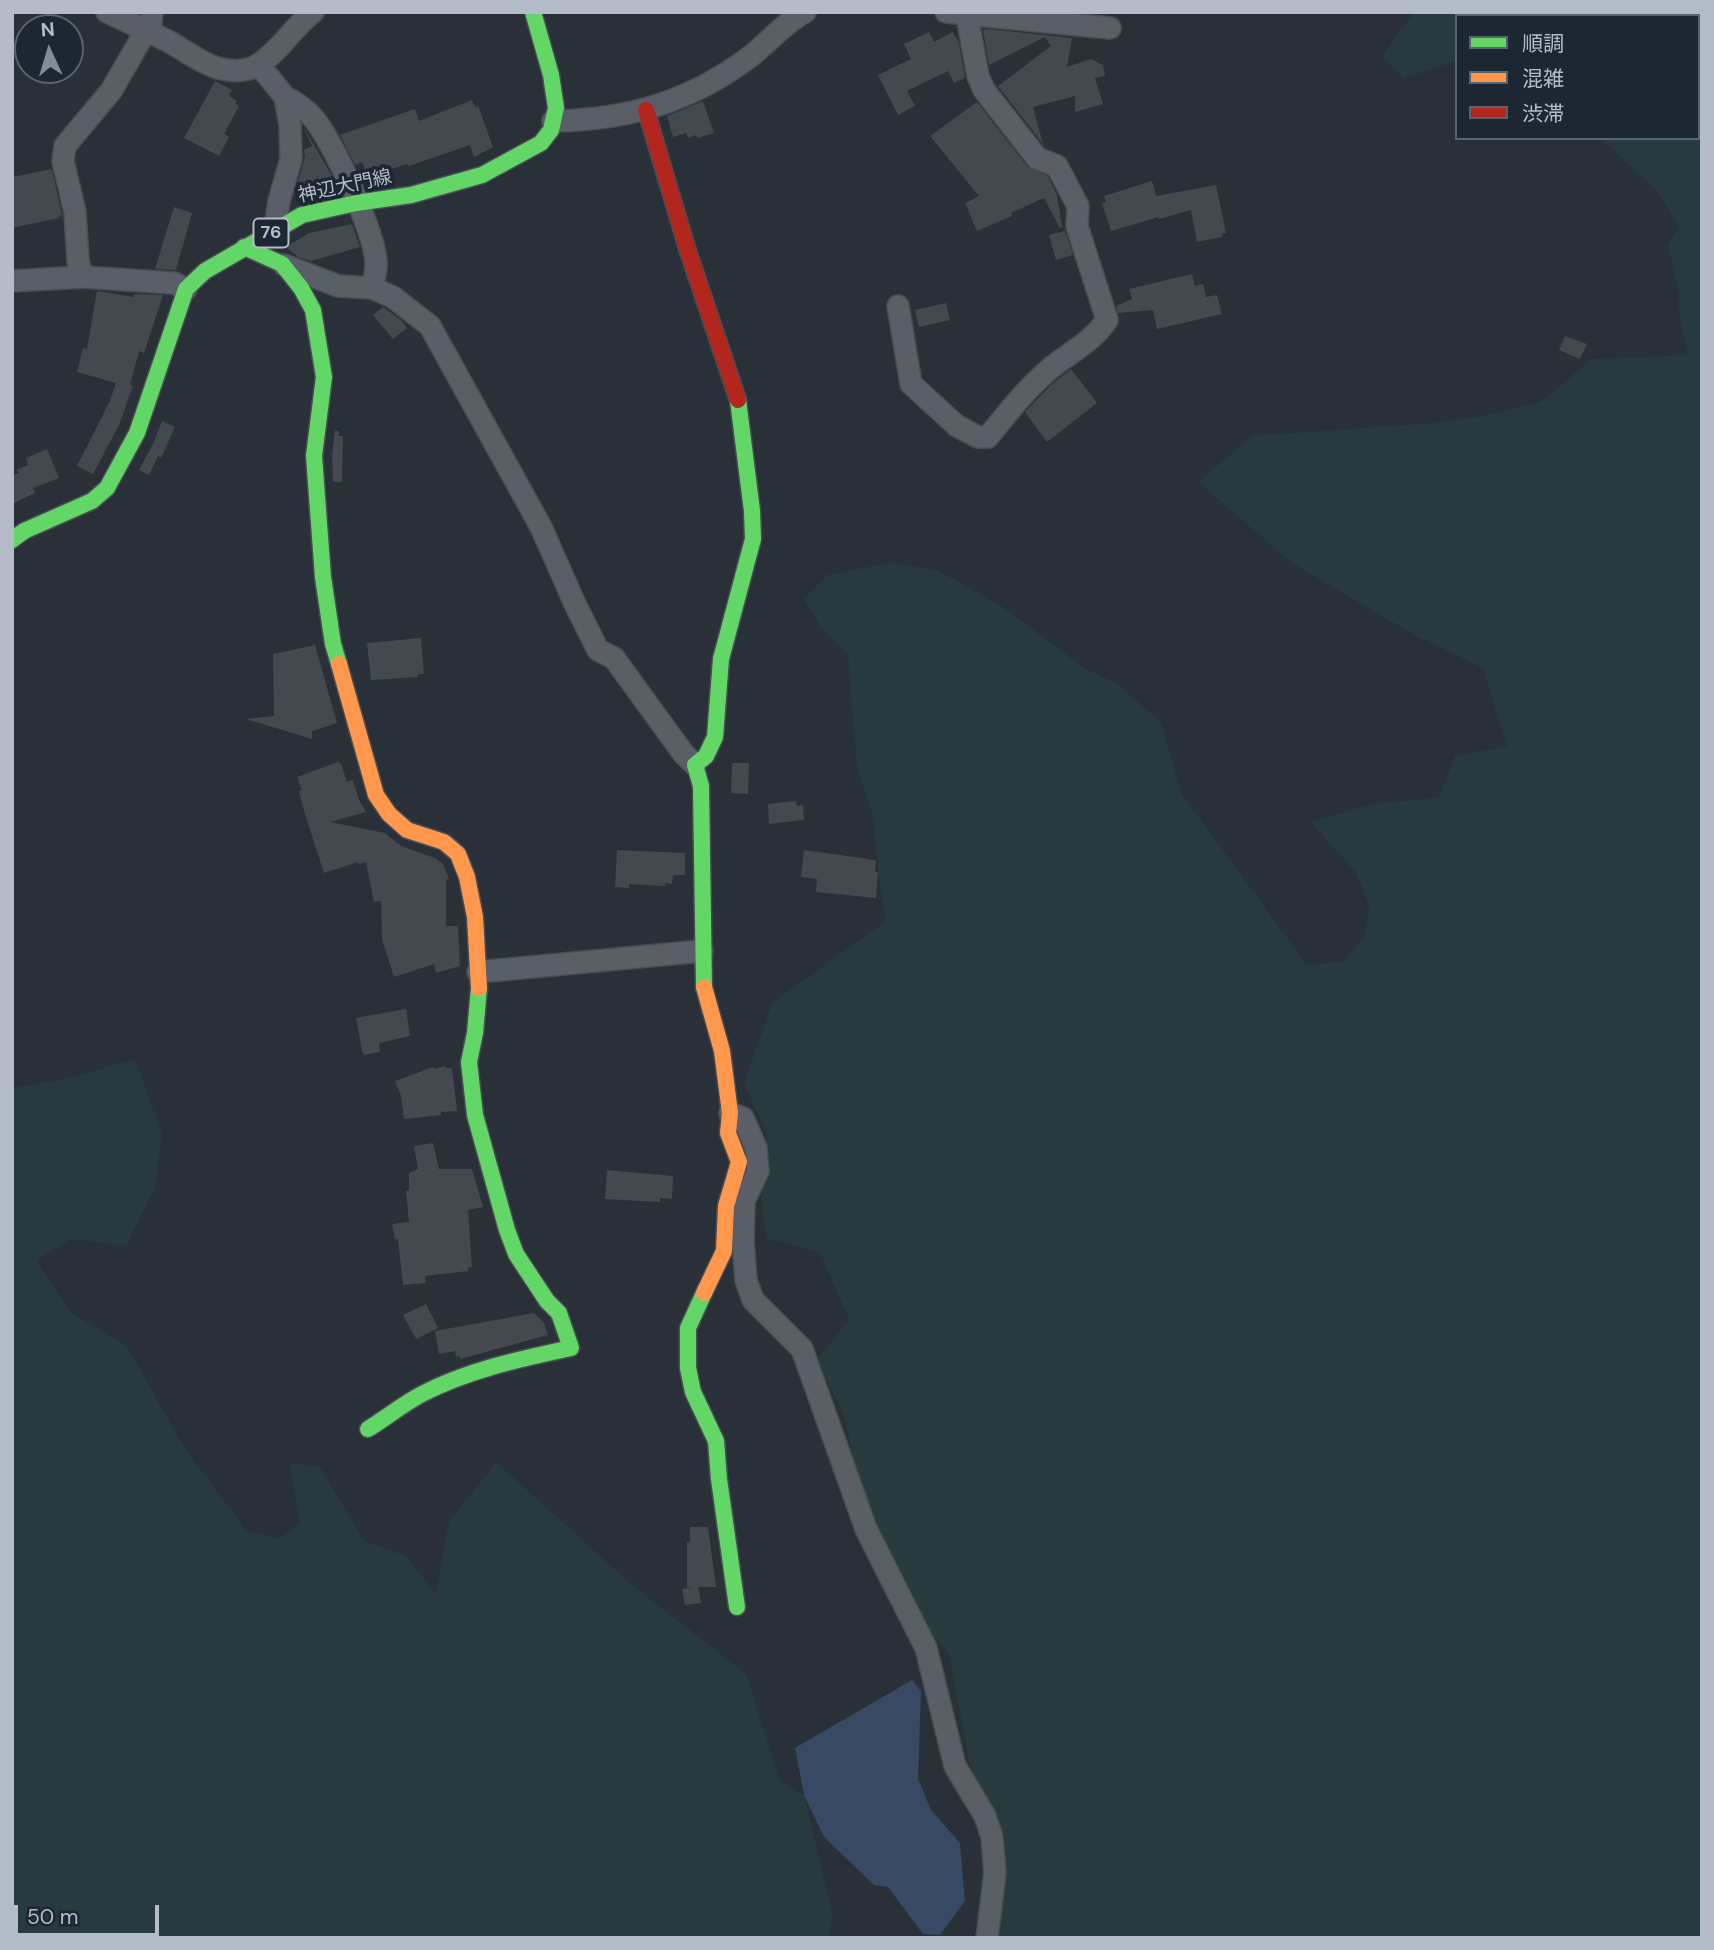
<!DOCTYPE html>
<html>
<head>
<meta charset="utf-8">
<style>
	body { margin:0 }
	#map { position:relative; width:1714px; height:1950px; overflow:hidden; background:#2a3038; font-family:"DM Sans","Noto Sans JP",sans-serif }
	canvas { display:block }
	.frame { position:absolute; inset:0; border:14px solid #b4bcc9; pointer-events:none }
	.legend { position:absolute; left:1455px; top:14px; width:245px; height:126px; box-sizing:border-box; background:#1d2633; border:2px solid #59626f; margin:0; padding:9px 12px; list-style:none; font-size:21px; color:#b4bcc9 }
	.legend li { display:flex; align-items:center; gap:14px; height:35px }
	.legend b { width:35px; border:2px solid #59626f }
	.north { position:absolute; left:14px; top:14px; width:70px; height:70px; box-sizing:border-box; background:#1d2633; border:2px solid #59626f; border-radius:50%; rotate:356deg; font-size:19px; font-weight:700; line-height:28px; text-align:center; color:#b4bcc9 }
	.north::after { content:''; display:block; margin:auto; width:24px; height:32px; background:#848b96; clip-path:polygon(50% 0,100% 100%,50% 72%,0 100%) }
	.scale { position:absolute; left:14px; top:1905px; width:145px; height:32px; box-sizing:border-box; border:4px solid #b4bcc9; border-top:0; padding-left:9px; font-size:21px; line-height:24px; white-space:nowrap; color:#b4bcc9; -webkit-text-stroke:5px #1d2633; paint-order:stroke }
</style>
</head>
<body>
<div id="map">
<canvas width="1714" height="1950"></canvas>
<div class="frame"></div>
<ul class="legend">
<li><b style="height:9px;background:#63d668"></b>順調</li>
<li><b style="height:9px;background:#ff974d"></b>混雑</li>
<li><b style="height:9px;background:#b3261e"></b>渋滞</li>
</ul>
<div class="north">N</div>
<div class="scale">50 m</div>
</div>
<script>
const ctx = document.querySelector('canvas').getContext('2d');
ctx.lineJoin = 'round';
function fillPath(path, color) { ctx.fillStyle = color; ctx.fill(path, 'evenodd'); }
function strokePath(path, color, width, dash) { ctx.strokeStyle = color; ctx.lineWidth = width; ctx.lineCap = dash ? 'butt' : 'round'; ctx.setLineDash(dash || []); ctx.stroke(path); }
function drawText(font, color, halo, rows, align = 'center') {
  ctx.font = font + ' "DM Sans","Noto Sans JP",sans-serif'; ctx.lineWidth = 7; ctx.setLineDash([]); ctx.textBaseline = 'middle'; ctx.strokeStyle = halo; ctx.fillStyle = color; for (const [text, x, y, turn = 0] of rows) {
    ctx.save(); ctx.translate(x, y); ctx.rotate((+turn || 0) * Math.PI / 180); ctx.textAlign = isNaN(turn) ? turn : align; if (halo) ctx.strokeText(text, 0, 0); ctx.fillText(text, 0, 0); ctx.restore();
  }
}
const green = new Path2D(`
	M1414,12H1497L1494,16H1457V61L1404,78L1382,56Z
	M1544,12H1702V1938H977L1002,1897L1005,1836L971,1770L949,1653L928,1632L866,1517L844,1414L817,1361L849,1319L820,1252L766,1238L759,1181L768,1135L744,1084L772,1003L886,921L878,869L873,815L857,769L848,654L821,627L804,599L828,575L888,563L937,570L1003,607L1087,670L1116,683L1161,722L1181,793L1307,965L1344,962L1365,935L1369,906L1357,874L1311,822L1371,804L1439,798L1455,756L1507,746L1483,668L1418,637L1292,563L1198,482L1252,436L1435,423L1477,417L1541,402L1592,359L1688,355L1679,315V292L1668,246L1679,227L1658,192L1601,138H1698V16H1535Z
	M135,1059L162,1134L155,1187L126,1246L71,1239L36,1260L71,1313L126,1345L184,1447L246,1530L277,1539L300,1524L290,1463L320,1467L364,1541L406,1556L436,1594L449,1522L496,1462L631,1584L746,1674L780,1781L804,1795L833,1916L828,1938H12V1088L61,1080Z`);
const water = new Path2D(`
	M912,1680L921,1691L918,1779L931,1810L960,1843L965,1901L940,1935L923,1934L888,1887L874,1885L824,1837L804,1795L795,1748Z`);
const building = new Path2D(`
	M988,29L1072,38L1067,67L1091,59L1103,65L1105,76L1095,78L1103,104L1075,112V96L1033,107L1043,144L998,86L1051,46L1045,37L989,65L983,30Z
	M929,32L934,42L953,32L959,43L965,78L954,83L948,71L907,91L915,106L898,115L878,75L911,59L904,44Z
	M215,81L232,90L229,96L237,101L235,103L239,106L224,134L229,137L219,156L184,138Z
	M472,100L475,107L478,106L493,147L474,157L470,145L409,166L407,164L388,170L387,167L367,174L362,162L355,165L340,135L415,109L419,121Z
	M703,101L714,133L697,138L696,135L688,138L686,133L673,137L667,116Z
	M977,102L1027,166L1048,176L1057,195L1062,227L1060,228L1044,198L1011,213L1012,216L977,231L965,203L979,196L930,136Z
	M303,126L332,176L300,191L297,186L305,157L304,150L312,146Z
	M52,169L62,215L59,216V218L12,228V177Z
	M1152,181L1156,196L1216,185L1226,233L1222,234V237L1197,242L1191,210L1159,219V217L1111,231L1102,203L1106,202L1104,196Z
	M174,207L192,213L176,270L155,269Z
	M352,224L360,247L311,261L298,257L286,247L309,233Z
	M1065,231L1073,255L1056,260L1049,235Z
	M1192,274L1195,286L1203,284L1206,297L1217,295L1222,314L1157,329L1153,310L1118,313L1116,306L1132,299L1129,289Z
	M97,291L133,297L134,294L163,295L144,353L139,351L130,385L133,386L119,425L93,474L77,466L110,401L116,383L77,372L83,348L87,349Z
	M946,303L950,320L919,327L915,310Z
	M383,307L401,320L407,328L393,339L373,315Z
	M1565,336L1587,344L1580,359L1559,350Z
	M1071,369L1097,403L1047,442L1025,412L1052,384Z
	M162,421L175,427L161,458L158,456L149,475L139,470L154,442Z
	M335,430L339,432L338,436H343L342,482H333L332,456Z
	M47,449L59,478L33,488L35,493L12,504V476L19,473L17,470L28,465L26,458Z
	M421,638L424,674H418V677L371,680L367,643Z
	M315,645L337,723L312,731V739L246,719L274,716L273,654Z
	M338,762L341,764L347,782L353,780L359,800L366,812L330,822L385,833L401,846L435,858L443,864L449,879L446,880V926H458L460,966L436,973L434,964L394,977L382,939L381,901L374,902L366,862L359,864L358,862L324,873L305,814L299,791L302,790L297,777Z
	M732,763H749L748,794L731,793Z
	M796,801L797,806L803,805L804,820L769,824L768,804Z
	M617,850L685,853V875H673L672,884L665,883V886L629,884V888L615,887Z
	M804,850L876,860L875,872H878L876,898L816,892L817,879L801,877Z
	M406,1009L410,1036L379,1043L380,1052L363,1055L356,1018Z
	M445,1066L446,1068H452L457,1111L441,1112V1115L404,1119L401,1096L395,1081L433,1067L434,1069Z
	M433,1143L439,1169H472L483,1207L468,1210L472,1267L468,1268V1271L425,1276L426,1283L403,1285L398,1239L395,1240L392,1224L409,1222L406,1191L409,1190V1173L418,1169L414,1146Z
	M607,1170L673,1176L672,1199L660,1198V1202L605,1199Z
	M426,1304L438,1328L416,1339L403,1315Z
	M534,1313L544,1323L548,1335L460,1359V1356L456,1357L455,1351L439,1354L435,1331Z
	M690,1527H708L716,1587H698L701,1603L685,1605L682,1589L693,1587H687V1542H690Z`);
const street = new Path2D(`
	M107,12C130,23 153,33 175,45C188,53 203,64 218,68C231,72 248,72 259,64C281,50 293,27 313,12
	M946,12L1110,28
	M259,65L285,97L290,125L291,159L279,201L275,230
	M285,97C297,103 306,109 315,120C335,147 373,229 376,261C377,270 374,279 372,288
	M553,121C628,120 690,102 751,56C769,42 785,22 805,12
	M284,265L338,286L372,288L393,297L430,326L541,527L575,604L598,650L614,658L683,753L695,765
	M83,277L78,261L75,212L63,161L65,146L111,91L151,22L152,12
	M12,281L83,277L174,283L186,289
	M898,306L911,384L957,426L978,437H988C1008,412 1028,387 1052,367C1072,351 1092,342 1107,320L1077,226L1078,206L1057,166L1037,158L984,90L978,76L967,16
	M478,972L702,951
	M730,1113L743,1118L756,1148L758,1171L744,1201L743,1241L746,1280L753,1300L802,1349L866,1529L926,1648L955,1766L985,1816L992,1837L995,1873L987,1938`);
const fast = new Path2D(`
	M244,247L282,264L301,288L313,310L324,377L314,456L323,577L333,644L339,664
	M12,540L24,531L92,501L107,488L137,433L186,289L205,271L302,215L356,203L411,195L482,175L541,143L551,130L556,108L551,75L533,12
	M704,987L701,786L695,765L706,756L715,737L721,659L753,539L752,511L738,400
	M704,1293L688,1328V1368L693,1392L716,1441L719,1479L737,1607
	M368,1429C386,1418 403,1404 422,1394C468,1370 520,1359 571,1348L559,1313L547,1301L516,1254L507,1230L475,1115L469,1062L475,1033L479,988`);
const slow = new Path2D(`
	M339,664L376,795L389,814L407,830L444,842L458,854L467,877L475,917L479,988
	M704,1293L724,1251L726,1206L739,1162L728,1133L730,1113L722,1051L704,987`);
const jam = new Path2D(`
	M646,110L687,248L738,400`);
const shields = [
	[271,233,35]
];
const shieldNames = [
	["76",271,233]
];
const streetNames = [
	["神辺大門線",345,187,-12]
];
fillPath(green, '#273a3e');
fillPath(water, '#384963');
fillPath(building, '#444950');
strokePath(street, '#484c53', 24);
strokePath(fast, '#484c53', 19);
strokePath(slow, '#484c53', 19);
strokePath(jam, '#484c53', 19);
strokePath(street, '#5a5e66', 21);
strokePath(fast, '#63d668', 16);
strokePath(slow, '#ff974d', 16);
strokePath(jam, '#b3261e', 16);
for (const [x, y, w] of shields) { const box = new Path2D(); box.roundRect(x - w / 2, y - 14.5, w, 29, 5); ctx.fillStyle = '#1d2633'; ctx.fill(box); strokePath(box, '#b4bcc9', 2); }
drawText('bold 18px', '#b4bcc9', null, shieldNames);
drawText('19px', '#b4bcc9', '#1d2633', streetNames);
</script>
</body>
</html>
